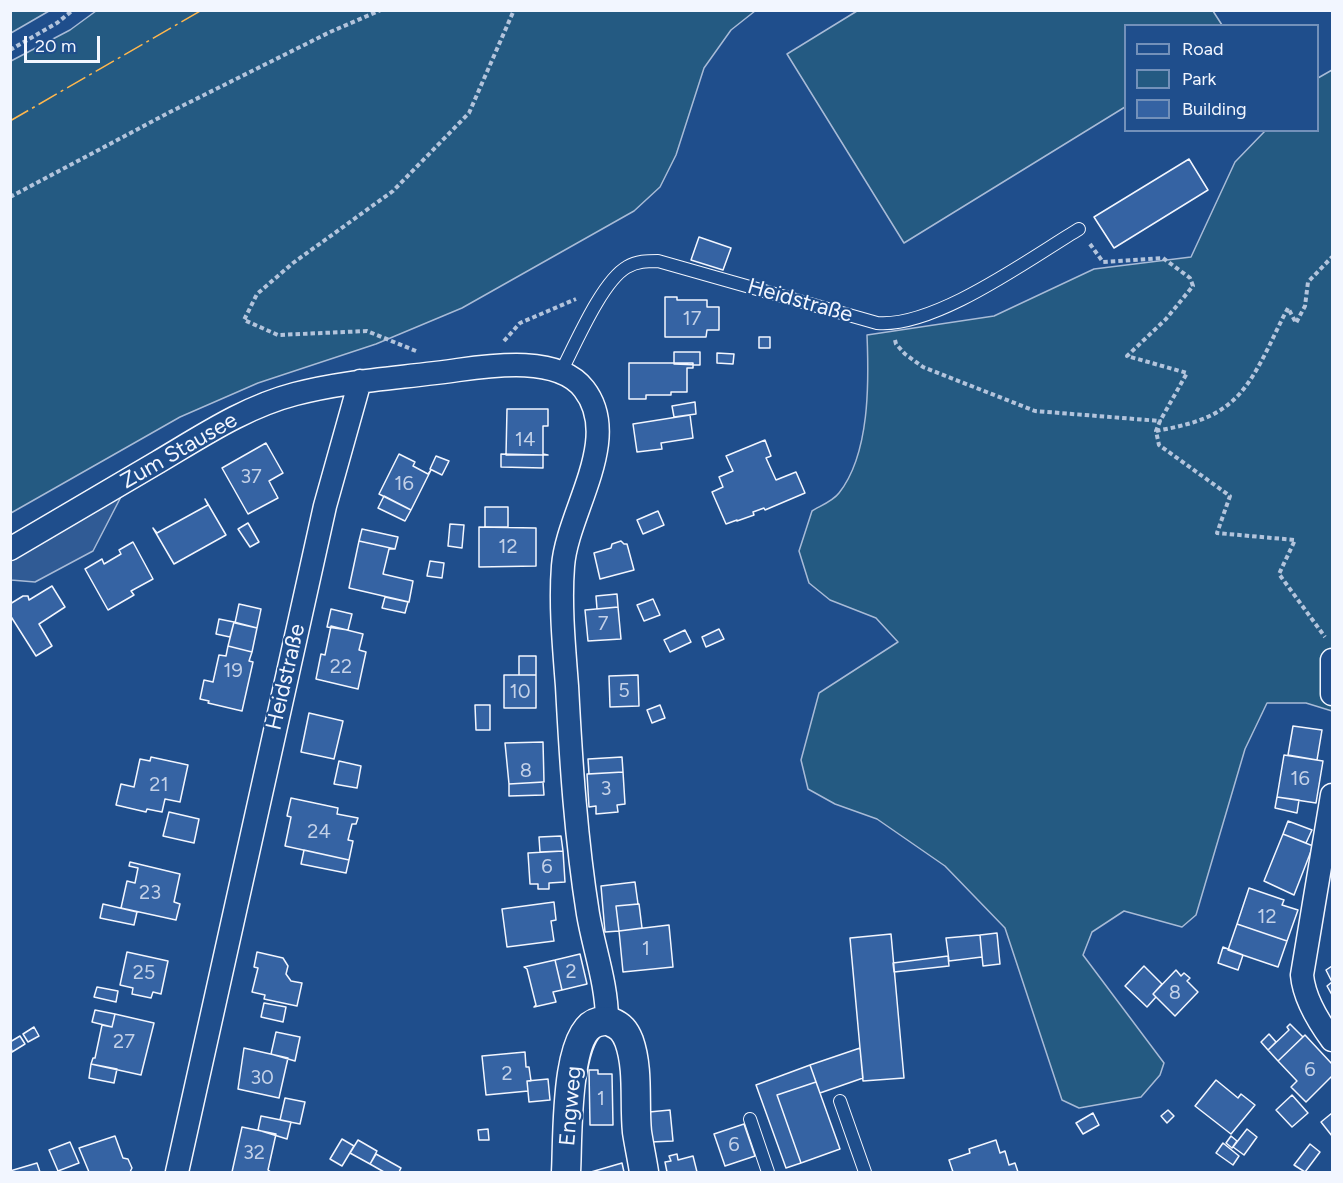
<!DOCTYPE html>
<html>
<head>
<meta charset="utf-8">
<style>
	body { margin:0 }
	#map { position:relative; width:1343px; height:1183px; overflow:hidden; background:#1f4e8c; font-family:Figtree,sans-serif }
	canvas { display:block }
	.frame { position:absolute; inset:0; border:12px solid #f2f6ff; pointer-events:none }
	.legend { position:absolute; left:1124px; top:24px; width:195px; height:108px; box-sizing:border-box; background:#1f4e8c; border:2px solid #7391ba; margin:0; padding:8px 10px; list-style:none; font-size:18px; color:#f2f6ff }
	.legend li { display:flex; align-items:center; gap:12px; height:30px }
	.legend b { width:30px; border:2px solid #7391ba }
	.scale { position:absolute; left:24px; top:36px; width:76px; height:27px; box-sizing:border-box; border:3px solid #f2f6ff; border-top:0; padding-left:8px; font-size:18px; line-height:21px; white-space:nowrap; color:#f2f6ff; -webkit-text-stroke:4px #1f4e8c; paint-order:stroke }
</style>
</head>
<body>
<div id="map">
<canvas width="1343" height="1183"></canvas>
<div class="frame"></div>
<ul class="legend">
<li><b style="height:8px;background:#1f4e8c"></b>Road</li>
<li><b style="height:16px;background:#245a82"></b>Park</li>
<li><b style="height:16px;background:#3563a3"></b>Building</li>
</ul>
<div class="scale">20 m</div>
</div>
<script>
const ctx = document.querySelector('canvas').getContext('2d');
ctx.lineJoin = 'round';
function fillPath(path, color) { ctx.fillStyle = color; ctx.fill(path, 'evenodd'); }
function strokePath(path, color, width, dash) { ctx.strokeStyle = color; ctx.lineWidth = width; ctx.lineCap = dash ? 'butt' : 'round'; ctx.setLineDash(dash || []); ctx.stroke(path); }
function drawText(font, color, halo, rows, align = 'center') {
  ctx.font = font + ' Figtree,sans-serif'; ctx.lineWidth = 4.5; ctx.setLineDash([]); ctx.textBaseline = 'middle'; ctx.strokeStyle = halo; ctx.fillStyle = color; for (const [text, x, y, turn = 0] of rows) {
    ctx.save(); ctx.translate(x, y); ctx.rotate((+turn || 0) * Math.PI / 180); ctx.textAlign = isNaN(turn) ? turn : align; if (halo) ctx.strokeText(text, 0, 0); ctx.fillText(text, 0, 0); ctx.restore();
  }
}
const green = new Path2D(`
	M11,10H49V11L11,33Z
	M96,11V10L755,11L731,30L704,68L676,155L660,187L634,211L462,308L376,344L258,383L180,417L11,513V61L70,30Z
	M1213,11L1222,25L1126,26L1125,107L904,243L787,54L857,11Z
	M1332,70V711L1306,703H1267L1245,749L1196,915L1182,927L1124,911L1092,932L1083,955L1164,1063L1160,1075L1141,1097L1079,1108L1062,1100L1005,928L945,866L877,819L835,804L808,789L801,760L819,693L898,642L876,618L830,600L809,583L799,551L812,511C820,506 833,501 839,493C870,454 869,382 867,335L994,316L1094,269L1191,257L1235,162L1265,131L1318,130V78Z`);
const parking = new Path2D(`
	M125,489L93,551L35,582L11,580V560Z`);
const building = new Path2D(`
	M1189,159L1208,190L1114,248L1094,217Z
	M699,237L731,248L723,270L691,260Z
	M665,297H677V300H707V307H719V330H707L706,337H665Z
	M759,337H770V348H759Z
	M674,352H700V365L674,364Z
	M717,353L734,354L733,364L717,363Z
	M629,363H693V368H687V392H671V395H646V399H629Z
	M695,402L696,414L674,417L672,406Z
	M507,409H548V426H543V454L548,455H506Z
	M690,415L693,438L661,443L662,449L637,452L633,424Z
	M765,440L771,456L766,458L776,480L796,472L805,493L765,510L764,508L753,512L754,515L737,521V520L726,524L712,492L723,487L719,477L733,471L726,456Z
	M266,443L283,473L269,481L278,498L248,514L222,468Z
	M399,454L415,462L413,466L428,474L431,470L411,510L379,494Z
	M501,454L543,455V468L501,467Z
	M436,456L449,461L442,475L430,469Z
	M384,496L411,510L405,521L378,508Z
	M205,499L226,535L174,564L153,528L157,533L208,505Z
	M485,507H508V527H485Z
	M658,511L664,525L643,534L637,520Z
	M248,523L259,542L250,547L238,529Z
	M450,524L464,525L462,548L448,546Z
	M479,527L536,528V566L479,567Z
	M362,529L398,537L395,549L359,541Z
	M359,541L395,549H389L383,574L413,581L409,602L349,588Z
	M621,541L624,544H627L634,570L600,579L594,553L611,548L612,544Z
	M133,542L153,579L131,591L134,595L108,610L85,569L102,559L104,564L121,554L119,550Z
	M430,561L444,563L442,578L427,576Z
	M52,586L65,607L39,624L52,646L36,656L10,615V604L23,596H28L29,600Z
	M617,594L618,607L597,609L596,596Z
	M385,597L408,602L405,613L382,608Z
	M653,599L660,615L644,621L637,605Z
	M239,604L261,609L257,628L235,623Z
	M618,607L621,639L588,641L585,610Z
	M331,609L352,614L348,630L327,627Z
	M219,619L234,622L230,637L216,634Z
	M234,622L257,628L252,652L228,646Z
	M331,626L363,634L359,650L366,652L358,689L316,679L321,654L325,655Z
	M719,629L724,639L706,647L702,637Z
	M685,630L691,642L670,652L664,640Z
	M228,646L252,652L249,661L253,662L242,711L208,703L209,701L200,699L204,680L213,682L219,655L226,656Z
	M519,656H536V675H519Z
	M504,675H536V708H504Z
	M638,675L639,706L610,707L609,676Z
	M475,705H490V730H476Z
	M660,705L665,718L652,723L647,710Z
	M309,713L343,721L334,759L301,752Z
	M1293,726L1322,730L1317,760L1288,755Z
	M543,742L544,782L509,784L505,743Z
	M1284,755L1323,761L1316,803L1277,797Z
	M151,757L188,765L180,802L165,799L162,812L147,809L146,812L116,805L121,784L134,787L140,759L150,761Z
	M622,757L623,772L589,774L588,759Z
	M339,761L361,766L357,788L334,784Z
	M623,772L625,804L617,805L618,812L596,814V806L589,807L587,774Z
	M543,782L544,795L509,796V784Z
	M1277,797L1299,800L1297,813L1275,808Z
	M291,798L338,808L337,814L358,818L356,824H352L348,840L353,841L349,860L285,846L291,817L287,816Z
	M169,812L199,819L194,843L163,836Z
	M1288,821L1312,830L1306,843L1283,834Z
	M1283,834L1313,846L1294,895L1264,881Z
	M561,836L563,851L540,852L539,837Z
	M304,850L349,860L346,873L301,864Z
	M563,851L565,882L549,883V889H538V884H530L528,853Z
	M130,862L180,874L174,902L180,904L176,920L121,908L127,881L135,883L138,868L129,866Z
	M635,882L638,904L616,906L619,931L605,932L601,886Z
	M1249,888L1284,900L1282,905L1298,910L1287,941L1237,924Z
	M554,902L556,920L551,921L554,941L507,947L502,909Z
	M103,904L137,912L134,925L100,918Z
	M639,904L642,928L619,931L616,906Z
	M1237,924L1287,941L1278,967L1228,950Z
	M669,925L673,967L623,972L619,931Z
	M997,933L1000,964L983,966L980,935Z
	M891,934L904,1078L863,1081L850,938Z
	M980,935L982,957L949,961L946,938Z
	M1223,947L1243,955L1238,970L1218,963Z
	M127,952L168,961L161,994L153,992L151,998L132,994L133,988L120,985Z
	M257,952L283,958L288,966L286,974L291,981L302,983L297,1006L264,999L265,995L252,992L258,968L254,967Z
	M580,954L587,984L562,990L555,960Z
	M948,956L949,966L894,972L893,963Z
	M555,960L562,990L553,992L556,1002L534,1007L536,1005L527,969L524,967Z
	M1144,966L1162,984L1153,994L1156,997L1147,1007L1125,986Z
	M1332,966V995L1327,986L1332,982L1326,970Z
	M1176,970L1181,976L1184,973L1190,978L1187,981L1198,992L1175,1016L1153,994Z
	M97,987L118,991L116,1002L94,997Z
	M264,1003L286,1007L283,1022L261,1017Z
	M95,1010L115,1014L112,1027L92,1022Z
	M115,1014L154,1023L141,1075L91,1064L93,1058H95L102,1025L112,1027Z
	M1290,1024L1303,1037L1278,1061L1268,1050L1289,1030L1287,1027Z
	M34,1027L39,1036L28,1042L23,1034Z
	M276,1032L300,1037L295,1061L271,1054Z
	M1269,1034L1276,1042L1268,1050L1261,1042Z
	M1305,1035L1332,1064V1076L1306,1102L1291,1087L1297,1081L1278,1061Z
	M20,1036L25,1044L12,1052L10,1042Z
	M244,1048L288,1058L279,1098L238,1089Z
	M860,1048L863,1078L820,1093L810,1065Z
	M525,1052L526,1067H529L531,1081H527L528,1091L486,1095L482,1056Z
	M91,1064L117,1069L114,1083L89,1078Z
	M810,1065L816,1082L777,1095L801,1163L786,1168L756,1085Z
	M589,1070H598V1074H612L613,1125H590Z
	M548,1079L550,1100L529,1102L527,1081Z
	M1216,1080L1238,1098L1241,1094L1255,1105L1231,1134L1195,1106Z
	M816,1082L840,1149L801,1163L777,1095Z
	M1292,1095L1308,1113L1292,1127L1276,1110Z
	M285,1098L305,1102L300,1124L280,1120Z
	M670,1110L673,1141L651,1142L649,1112Z
	M1168,1110L1174,1116L1167,1123L1161,1116Z
	M1093,1113L1099,1125L1083,1134L1076,1123Z
	M1332,1113V1136L1321,1122Z
	M261,1116L291,1122L287,1139L258,1130Z
	M744,1124L755,1156L725,1166L714,1134Z
	M242,1127L276,1134L268,1170L271,1172H232Z
	M488,1129L489,1140H479L478,1130Z
	M1247,1129L1257,1137L1244,1155L1233,1147Z
	M115,1136L123,1158L128,1159L132,1168L130,1172H89L79,1148Z
	M1231,1136L1237,1141L1232,1148L1226,1143Z
	M342,1139L354,1146L342,1166L330,1159Z
	M358,1140L377,1151L370,1164L350,1153Z
	M996,1140L1000,1153L1005,1151L1009,1165L1015,1163L1018,1172H953L949,1160L970,1153L969,1149Z
	M70,1142L79,1163L58,1171L49,1150Z
	M1223,1143L1239,1156L1233,1165L1216,1153Z
	M1310,1144L1320,1152L1305,1172L1294,1165Z
	M376,1154L401,1168L399,1172H384L370,1164Z
	M677,1154L678,1160L693,1156L697,1172H667L665,1162L671,1161L669,1156Z
	M37,1163L40,1172H10V1171Z
	M622,1163L624,1172H591Z`);
const path = new Path2D(`
	M10,50L57,23L73,10
	M10,197L170,112L330,32L381,10
	M1090,244L1103,262L1163,258L1190,278L1193,286L1166,319L1127,356L1187,373L1160,421
	M895,340L896,344L905,354L923,367L1035,411L1160,421L1156,431L1159,445L1230,496L1217,533L1295,540L1279,574L1325,637
	M504,341L520,323L576,299
	M416,351L367,331L278,335L244,320L257,294L293,263L393,191L469,113L514,10
	M1156,431C1182,426 1209,421 1230,403C1256,382 1272,337 1288,308L1296,323L1305,306L1308,282L1332,257`);
const service = new Path2D(`
	M561,372C575,345 602,281 627,267C637,261 647,261 658,261L877,323C935,328 1029,259 1079,229
	M840,1101L865,1172
	M750,1119L768,1172`);
const minor = new Path2D(`
	M10,549C60,520 109,491 158,462C202,436 245,407 295,394C348,380 403,378 458,370C494,365 559,356 584,389C623,439 567,512 563,566C560,605 564,647 567,686C571,762 576,839 588,914C594,949 607,984 607,1020
	M1332,660V694
	M1332,795L1302,975C1304,998 1318,1021 1332,1040
	M177,1172L325,506L360,381`);
const tertiary = new Path2D(`
	M566,1172C568,1143 564,1030 598,1022C603,1021 606,1020 611,1022C621,1026 625,1031 629,1041C639,1069 634,1103 637,1132C639,1145 642,1159 644,1172`);
const power = new Path2D(`
	M10,121L202,10`);
const numberNames = [
	["17",692,319],
	["14",525,440],
	["37",251,477],
	["16",404,484],
	["12",508,547],
	["7",603,624],
	["22",341,667],
	["19",233,671],
	["5",624,691],
	["10",520,692],
	["8",526,771],
	["16",1300,779],
	["21",159,785],
	["3",606,789],
	["24",319,832],
	["6",547,867],
	["23",150,893],
	["12",1267,917],
	["1",646,949],
	["2",571,972],
	["25",144,973],
	["8",1175,993],
	["27",124,1042],
	["6",1310,1070],
	["2",507,1074],
	["30",262,1078],
	["1",601,1099],
	["6",734,1145],
	["32",254,1153]
];
const streetNames = [
	["Heidstraße",800,301,16],
	["Zum Stausee",179,451,-30],
	["Heidstraße",286,677,-77],
	["Engweg",571,1106,-85]
];
fillPath(green, '#245a82');
strokePath(green, '#a8bbd7', 1.5);
fillPath(parking, '#305b95');
strokePath(parking, '#a8bbd7', 1.5);
fillPath(building, '#3563a3');
strokePath(building, '#f2f6ff', 1.5);
strokePath(service, '#f2f6ff', 14);
strokePath(minor, '#f2f6ff', 25);
strokePath(tertiary, '#f2f6ff', 31);
strokePath(path, '#b3c4dc', 4, [4.5, 3]);
strokePath(service, '#1f4e8c', 12);
strokePath(minor, '#1f4e8c', 22);
strokePath(tertiary, '#1f4e8c', 28);
strokePath(power, '#ffb74d', 1.5, [21, 4.5, 3, 4.5]);
drawText('20px', '#c3d1e8', null, numberNames);
drawText('22px', '#f2f6ff', '#1f4e8c', streetNames);
</script>
</body>
</html>
